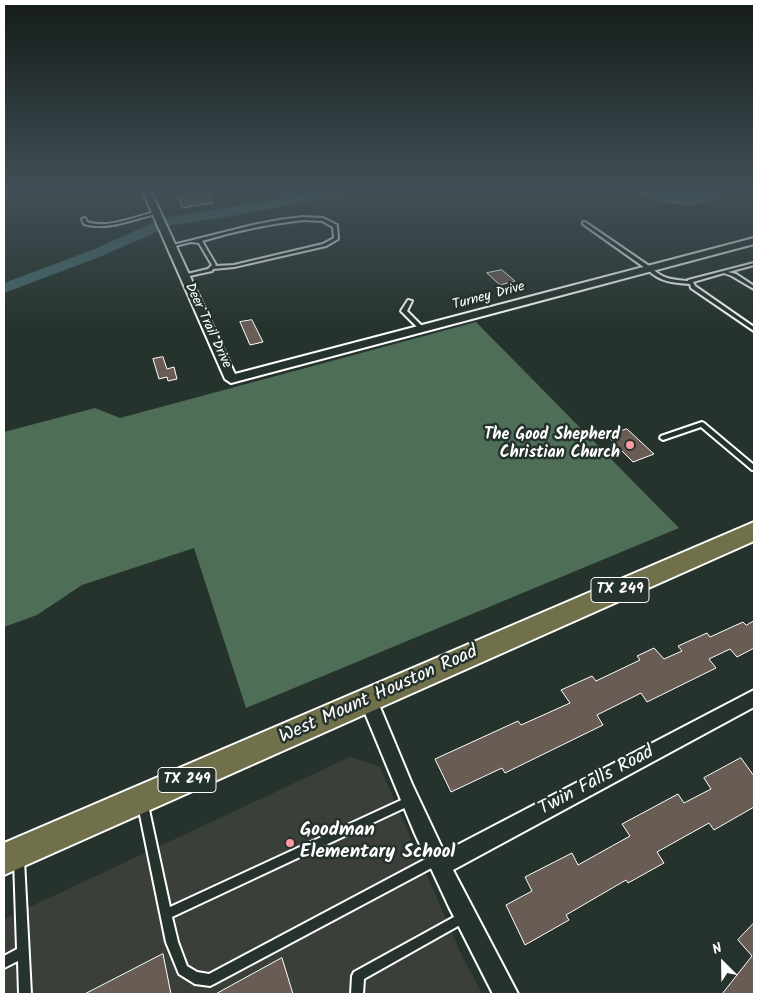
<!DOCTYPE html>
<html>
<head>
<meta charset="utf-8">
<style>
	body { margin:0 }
	#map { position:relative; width:758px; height:998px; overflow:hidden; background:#26332d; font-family:Kalam,sans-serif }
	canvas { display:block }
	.frame { position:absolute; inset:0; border:5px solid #fff; pointer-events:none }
	.north { position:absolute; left:698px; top:938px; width:50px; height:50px; -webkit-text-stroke:4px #26332d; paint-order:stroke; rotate:337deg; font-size:14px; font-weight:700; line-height:20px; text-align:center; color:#fff }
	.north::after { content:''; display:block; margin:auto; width:18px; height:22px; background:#fff; clip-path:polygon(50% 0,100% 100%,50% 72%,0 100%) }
</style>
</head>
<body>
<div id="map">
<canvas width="758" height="998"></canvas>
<div class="frame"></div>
<div class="north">N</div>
</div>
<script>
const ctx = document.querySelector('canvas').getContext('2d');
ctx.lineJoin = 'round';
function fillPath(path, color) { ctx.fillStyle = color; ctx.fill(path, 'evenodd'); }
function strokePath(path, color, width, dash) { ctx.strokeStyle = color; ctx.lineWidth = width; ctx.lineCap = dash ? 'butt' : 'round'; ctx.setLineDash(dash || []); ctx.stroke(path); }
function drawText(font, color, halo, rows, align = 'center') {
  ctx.font = font + ' Kalam,sans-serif'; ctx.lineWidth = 5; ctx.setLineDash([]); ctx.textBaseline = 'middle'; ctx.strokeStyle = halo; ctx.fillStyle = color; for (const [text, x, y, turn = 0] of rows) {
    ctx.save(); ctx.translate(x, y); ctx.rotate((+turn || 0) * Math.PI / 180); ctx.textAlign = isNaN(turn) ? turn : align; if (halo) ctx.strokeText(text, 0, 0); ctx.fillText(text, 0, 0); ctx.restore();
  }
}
const built = new Path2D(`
	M350,757L380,767L461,954L482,994H4V919Z`);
const green = new Path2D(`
	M476,322L679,528L246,708L194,548L82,585L37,615L4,627V432L95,408L120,418Z`);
const water = new Path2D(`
	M633,192H720C697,214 659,201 633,192Z`);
const river = new Path2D(`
	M321,192H346L340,196L221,218L172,225L102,256L4,293V283L92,250L164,218Z`);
const building = new Path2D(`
	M208,193L213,203L182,208L178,197Z
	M502,270L515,281L500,285L487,273Z
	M252,320L263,342L250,345L240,322Z
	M163,357L167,369L174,367L177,379L168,381L167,377L159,379L153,359Z
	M627,429L654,454L633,462L607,436Z
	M754,621V648L737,657L730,649L709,659L716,668L647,702L641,693L597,715L603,725L505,773L502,768L451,792L435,759L518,721L521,725L570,703L561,690L592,676L596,681L640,660L637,656L654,648L664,659L682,651L678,646L707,633L710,637L743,622L746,625Z
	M741,758L754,776V807L714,830L709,823L657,852L664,863L628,883L626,880L566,915L569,920L525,945L506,905L532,891L525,877L572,853L578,865L630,836L622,824L678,794L684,803L711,789L704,778Z
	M754,923V994H722L752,956L738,940Z
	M163,954L171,994H85Z
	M282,958L293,994H216Z`);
const lane = new Path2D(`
	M155,212L157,213L156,214C133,219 107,231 84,224L82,219L85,218L87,222C108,229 134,217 155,212Z
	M303,217L323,218L337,225L338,239L326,246L234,267L213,269L212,271L185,277L183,276V275L208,269L212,265L199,243L191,242L171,247L169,246L253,225L279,220ZM303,220L322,221L333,227L334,238L323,244L234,265L215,266L216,265L202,241C235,231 269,224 303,220Z
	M583,222H585L652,268C662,279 673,280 688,281V280L754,263V265L728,272L736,274L754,286V289L732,276L724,273L693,282L695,286L754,327V331L691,288L690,284C674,283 660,282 648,270L583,224Z
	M408,300L412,301L407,311L424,328V330H420L401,311Z
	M702,422L704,423L754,465V470H752L701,427L663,440L660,438L661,436Z
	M410,796L413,798L415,801L413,804L172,917L178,942L187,966L197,972L209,974L433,855L437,854L441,855L442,859L441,863L214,984L210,986L195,984L179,974L166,942L138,805L140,802L143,800L146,802L148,805L170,907Z
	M19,855L23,856L24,860L31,994H19L18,961L4,968V956L17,949L14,860L15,856Z
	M463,912L467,913L468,917L467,921L364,979L363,994H351L352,976L354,972Z`);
const street = new Path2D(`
	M143,192H151L235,374L754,238V244L231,383L225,379Z
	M754,690V707L453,870L518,994H493L449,907L415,834L360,701L363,695L369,692L375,695L412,784L444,852Z`);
const primary = new Path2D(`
	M754,522V541L4,875V843Z`);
const markers = [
	[630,445,5,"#ff9aa2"],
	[290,843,5,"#ff9aa2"]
];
const farStreetnames = [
	["Turney Drive",489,297,-15],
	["Deer Trail Drive",207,326,65]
];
const shields = [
	[620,590,58],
	[187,780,58]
];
const shieldNames = [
	["TX 249",620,590],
	["TX 249",187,780]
];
const poiNames = [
	["The Good Shepherd",620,436],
	["Christian Church",620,454]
];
const nearStreetnames = [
	["West Mount Houston Road",379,696,-24],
	["Twin Falls Road",597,782,-28]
];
const nearPoinames = [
	["Goodman",300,832],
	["Elementary School",300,854]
];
fillPath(built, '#3a3f39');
fillPath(green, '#4e6e58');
fillPath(water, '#45696b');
strokePath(water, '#8fa5a6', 1);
fillPath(river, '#45696b');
fillPath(building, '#685c55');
strokePath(building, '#fff', 1);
strokePath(lane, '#fff', 4);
strokePath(street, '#fff', 4);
strokePath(primary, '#fff', 4);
fillPath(lane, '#26332d');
fillPath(street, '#26332d');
fillPath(primary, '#70704a');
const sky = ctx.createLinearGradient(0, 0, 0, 331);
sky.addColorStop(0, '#151c19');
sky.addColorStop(0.58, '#415057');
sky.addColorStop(1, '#41505700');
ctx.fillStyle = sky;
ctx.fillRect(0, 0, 758, 331);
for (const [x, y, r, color] of markers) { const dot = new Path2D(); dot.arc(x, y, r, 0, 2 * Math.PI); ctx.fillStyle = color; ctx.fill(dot); strokePath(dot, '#26332d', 2); }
drawText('14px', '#fff', '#26332d', farStreetnames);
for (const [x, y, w] of shields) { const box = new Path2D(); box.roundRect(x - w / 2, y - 12.5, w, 25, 4); ctx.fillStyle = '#26332d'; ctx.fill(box); strokePath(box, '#fff', 1); }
drawText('bold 15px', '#fff', null, shieldNames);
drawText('bold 16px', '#fff', '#26332d', poiNames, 'right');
drawText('19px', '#fff', '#26332d', nearStreetnames);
drawText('bold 19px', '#fff', '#26332d', nearPoinames, 'left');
</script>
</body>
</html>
